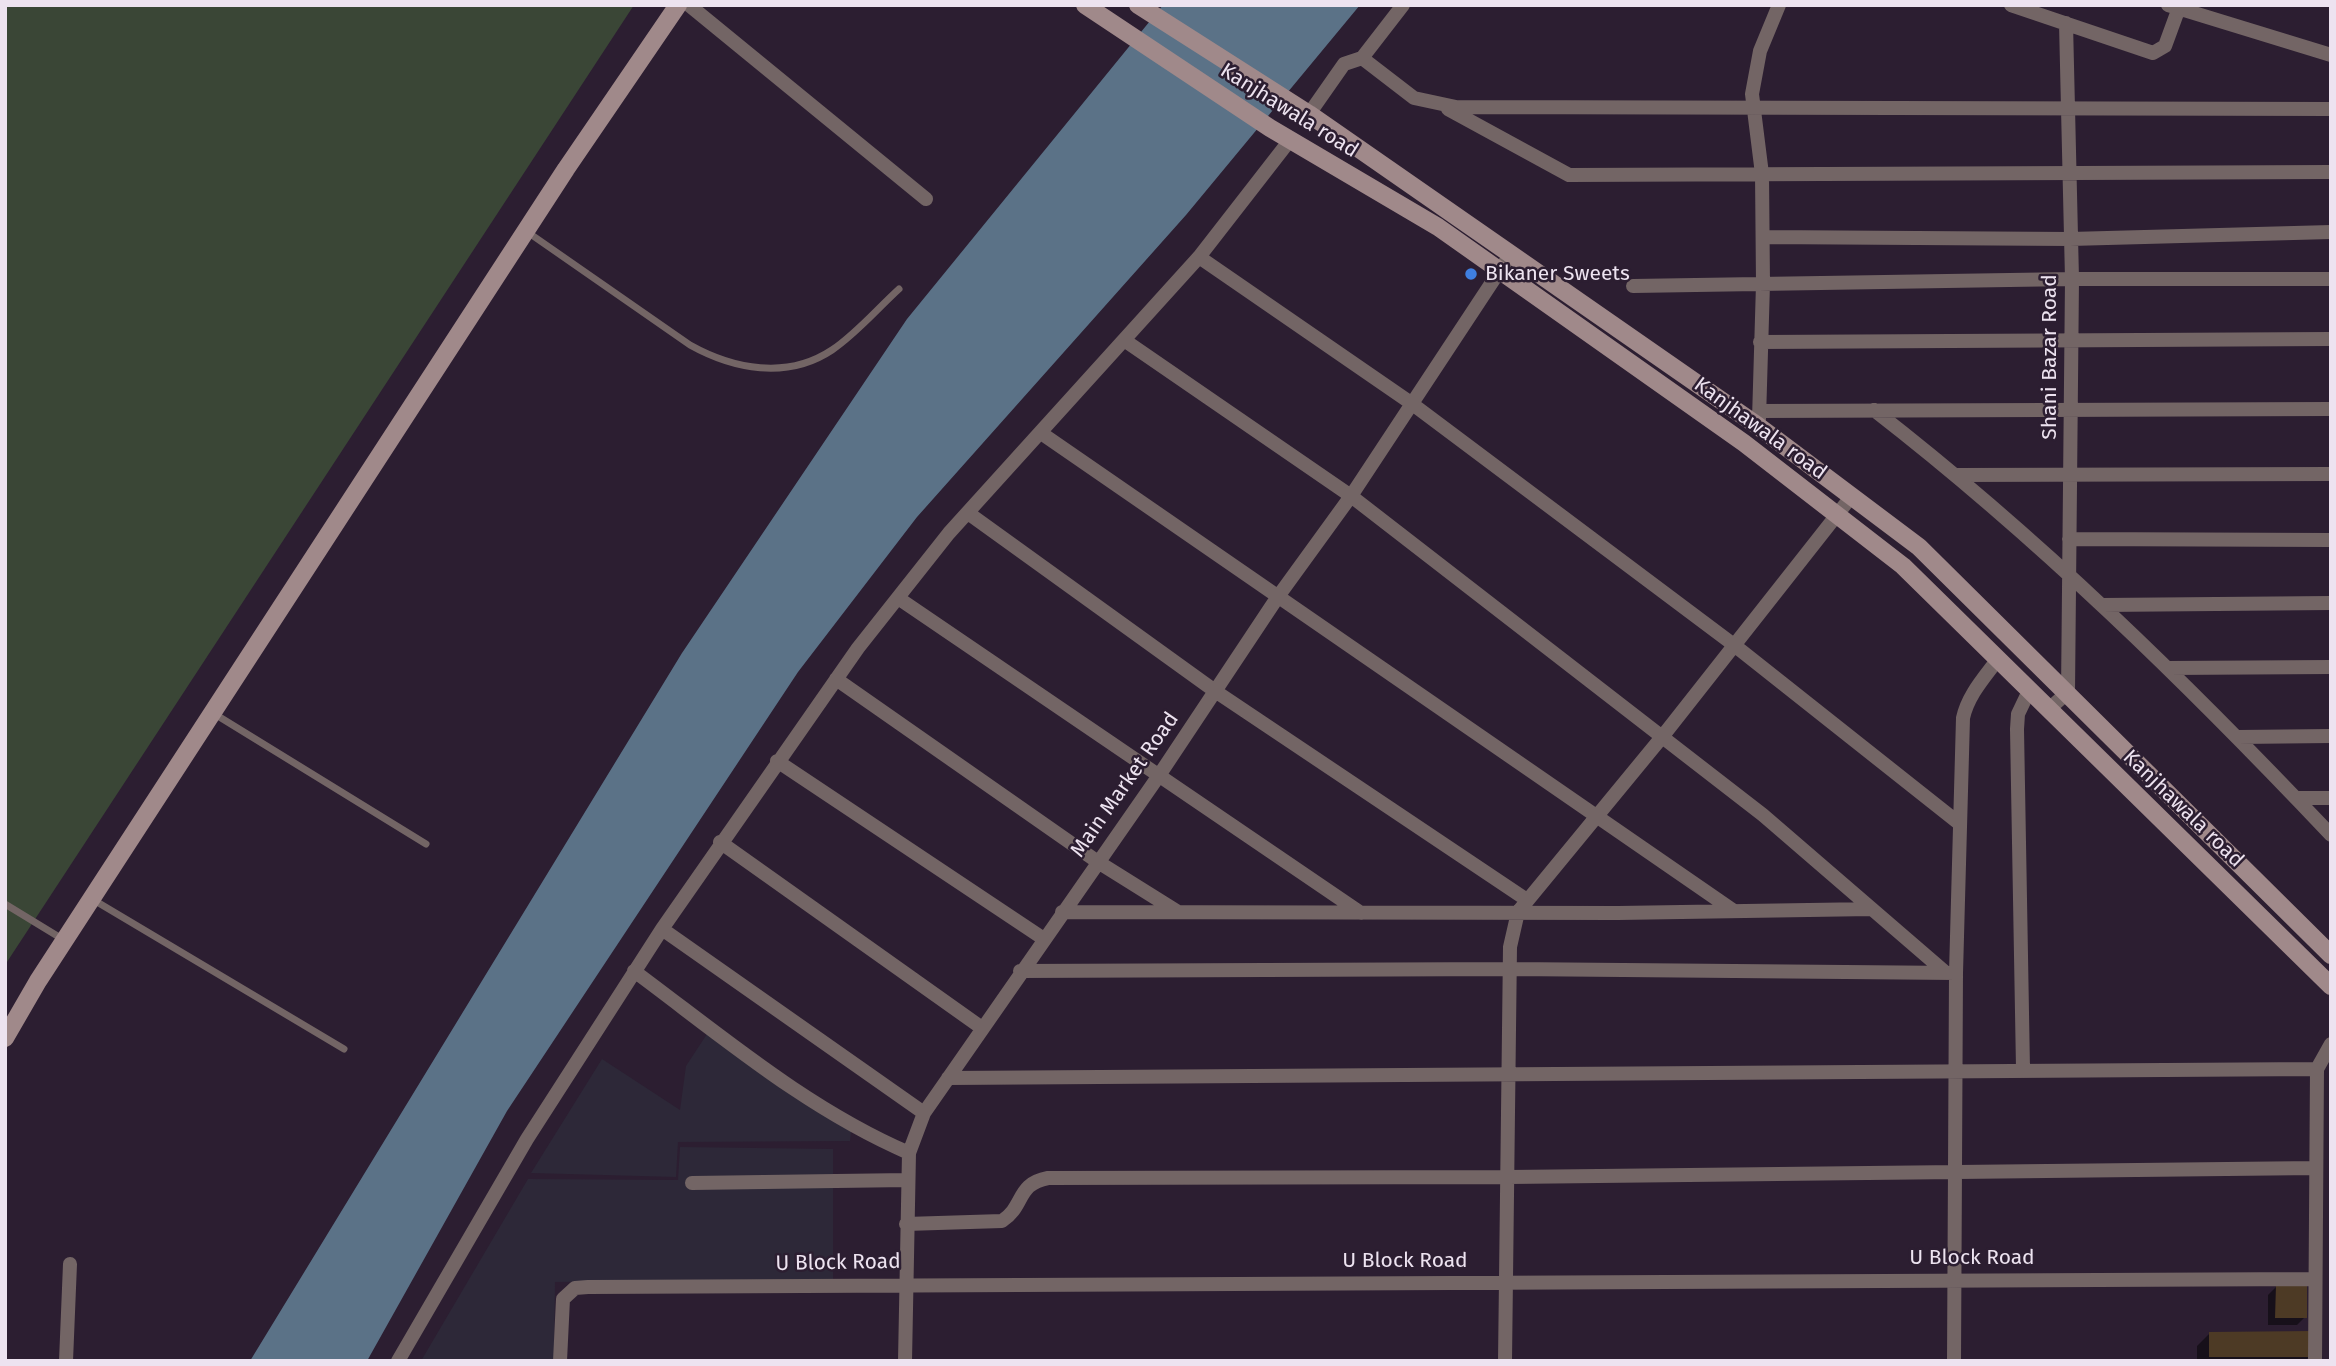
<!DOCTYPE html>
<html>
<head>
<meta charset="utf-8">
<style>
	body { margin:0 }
	#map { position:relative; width:2336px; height:1366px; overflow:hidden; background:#2c1e31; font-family:"Fira Sans",sans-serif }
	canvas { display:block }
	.frame { position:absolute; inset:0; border:7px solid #ede3f0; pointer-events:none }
</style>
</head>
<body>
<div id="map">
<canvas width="2336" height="1366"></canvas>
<div class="frame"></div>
</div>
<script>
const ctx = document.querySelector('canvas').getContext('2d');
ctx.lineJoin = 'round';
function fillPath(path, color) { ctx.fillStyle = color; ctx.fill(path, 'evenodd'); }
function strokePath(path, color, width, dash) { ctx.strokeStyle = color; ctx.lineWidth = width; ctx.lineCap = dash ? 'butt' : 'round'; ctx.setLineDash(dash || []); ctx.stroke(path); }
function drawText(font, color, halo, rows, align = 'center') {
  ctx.font = font + ' "Fira Sans",sans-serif'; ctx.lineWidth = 5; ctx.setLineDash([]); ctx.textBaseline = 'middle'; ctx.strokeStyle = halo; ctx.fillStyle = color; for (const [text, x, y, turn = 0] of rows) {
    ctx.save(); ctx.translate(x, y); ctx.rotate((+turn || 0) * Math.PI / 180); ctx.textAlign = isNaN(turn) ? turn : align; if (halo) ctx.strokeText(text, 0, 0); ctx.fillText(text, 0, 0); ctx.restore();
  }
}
const education = new Path2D(`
	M709,1031L852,1124L850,1141L678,1142L676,1177L531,1173L602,1059L680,1110L686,1066Z
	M680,1147L833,1149V1279L555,1282L554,1361H421L528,1179L678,1180Z`);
const green = new Path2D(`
	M5,5H634L5,965Z`);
const water = new Path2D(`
	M1163,5H1360L1186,215L917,517L798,672L507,1111L367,1361H250L682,653L907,319Z`);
const shadow = new Path2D(`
	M2276,1287L2305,1317L2297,1325H2268V1295Z
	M2210,1333L2310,1356L2305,1361H2197V1346Z`);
const building = new Path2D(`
	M2276,1285H2307V1318H2275Z
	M2312,1331V1357H2209V1332Z`);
const lane = new Path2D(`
	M526,231L690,345C733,369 787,380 832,350C856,334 877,309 899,289
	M213,713L426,844
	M92,899L344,1049
	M5,904L64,940`);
const street = new Path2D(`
	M689,5L926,199
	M2011,5L2153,53L2165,46L2180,5
	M2168,5L2331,55
	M1362,58L1403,5
	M1448,109L1569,175L2331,172
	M1309,114L1344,64L1362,58L1414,98L1456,107L2331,109
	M1763,237L2070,239L2331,232
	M1199,257L1411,403L1734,645L1960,824
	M1633,286L2072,279H2331
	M1124,340L1351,496L1763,815L1945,972
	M1760,342L2331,339
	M1874,410C2039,538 2187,683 2331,835
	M1759,411L2331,409
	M1759,419L1763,284L1762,174L1752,94L1760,51L1779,5
	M1041,433L1734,911
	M1958,475L2331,474
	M968,513L1215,691L1527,900
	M2069,539L2331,540
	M898,598L1361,913
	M2102,605L2331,603
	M2168,668L2331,667
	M836,679L1098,862L1178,912
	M2048,710L2068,692L2072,279L2066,23
	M2238,737L2331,736
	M777,761L1044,939
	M2296,798H2331
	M720,842L982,1028
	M1062,912L1618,913L1872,909
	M662,929L924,1113
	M634,971C723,1037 807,1109 909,1153
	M1020,971L1512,969L1956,973
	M2023,1069L2017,729L2018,714L2029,691
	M948,1078L2317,1069
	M692,1183L908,1180
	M906,1224L1002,1221C1025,1206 1016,1184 1048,1178L1509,1177L2316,1168
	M66,1361L70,1264
	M398,1361L527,1139L662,929L858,648L949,533L1199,257L1290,140
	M560,1361L563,1299L575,1288L588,1287L2314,1279
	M905,1361L909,1153L924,1113L1160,774L1277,598L1351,496L1510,255
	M1505,1361L1510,947L1518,912L1662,737L1851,497
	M1954,1361L1956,973L1963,718C1968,695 1984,678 1998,659
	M2315,1361L2317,1069L2331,1044`);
const secondary = new Path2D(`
	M1085,5L1270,128L1438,227L1744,443L1903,566L2331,986
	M1138,5L1309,114L1758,426L1919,547L2331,955
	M5,1038L38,981L566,169L678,5`);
const markers = [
	[1471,274,7,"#3f7fe0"]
];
const streetNames = [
	["Kanjhawala road",1289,111,32],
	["Shani Bazar Road",2050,357,-90],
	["Kanjhawala road",1760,429,36],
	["Main Market Road",1125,785,-55],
	["Kanjhawala road",2183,809,44],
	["U Block Road",1972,1258],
	["U Block Road",1405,1261],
	["U Block Road",838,1263,-1]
];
const poiNames = [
	["Bikaner Sweets",1485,274]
];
fillPath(education, '#2d2838');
fillPath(green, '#3a4636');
fillPath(water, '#5b7287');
fillPath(shadow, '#0007');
fillPath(building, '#4d3a25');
strokePath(lane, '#736565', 7);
strokePath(street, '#736565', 14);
strokePath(secondary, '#a0898a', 18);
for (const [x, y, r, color] of markers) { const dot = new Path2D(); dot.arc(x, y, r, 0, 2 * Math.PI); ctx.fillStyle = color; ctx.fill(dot); strokePath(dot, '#2c1e31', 2.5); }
drawText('21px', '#ede3f0', '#2c1e31', streetNames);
drawText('21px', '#ede3f0', '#2c1e31', poiNames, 'left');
</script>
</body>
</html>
